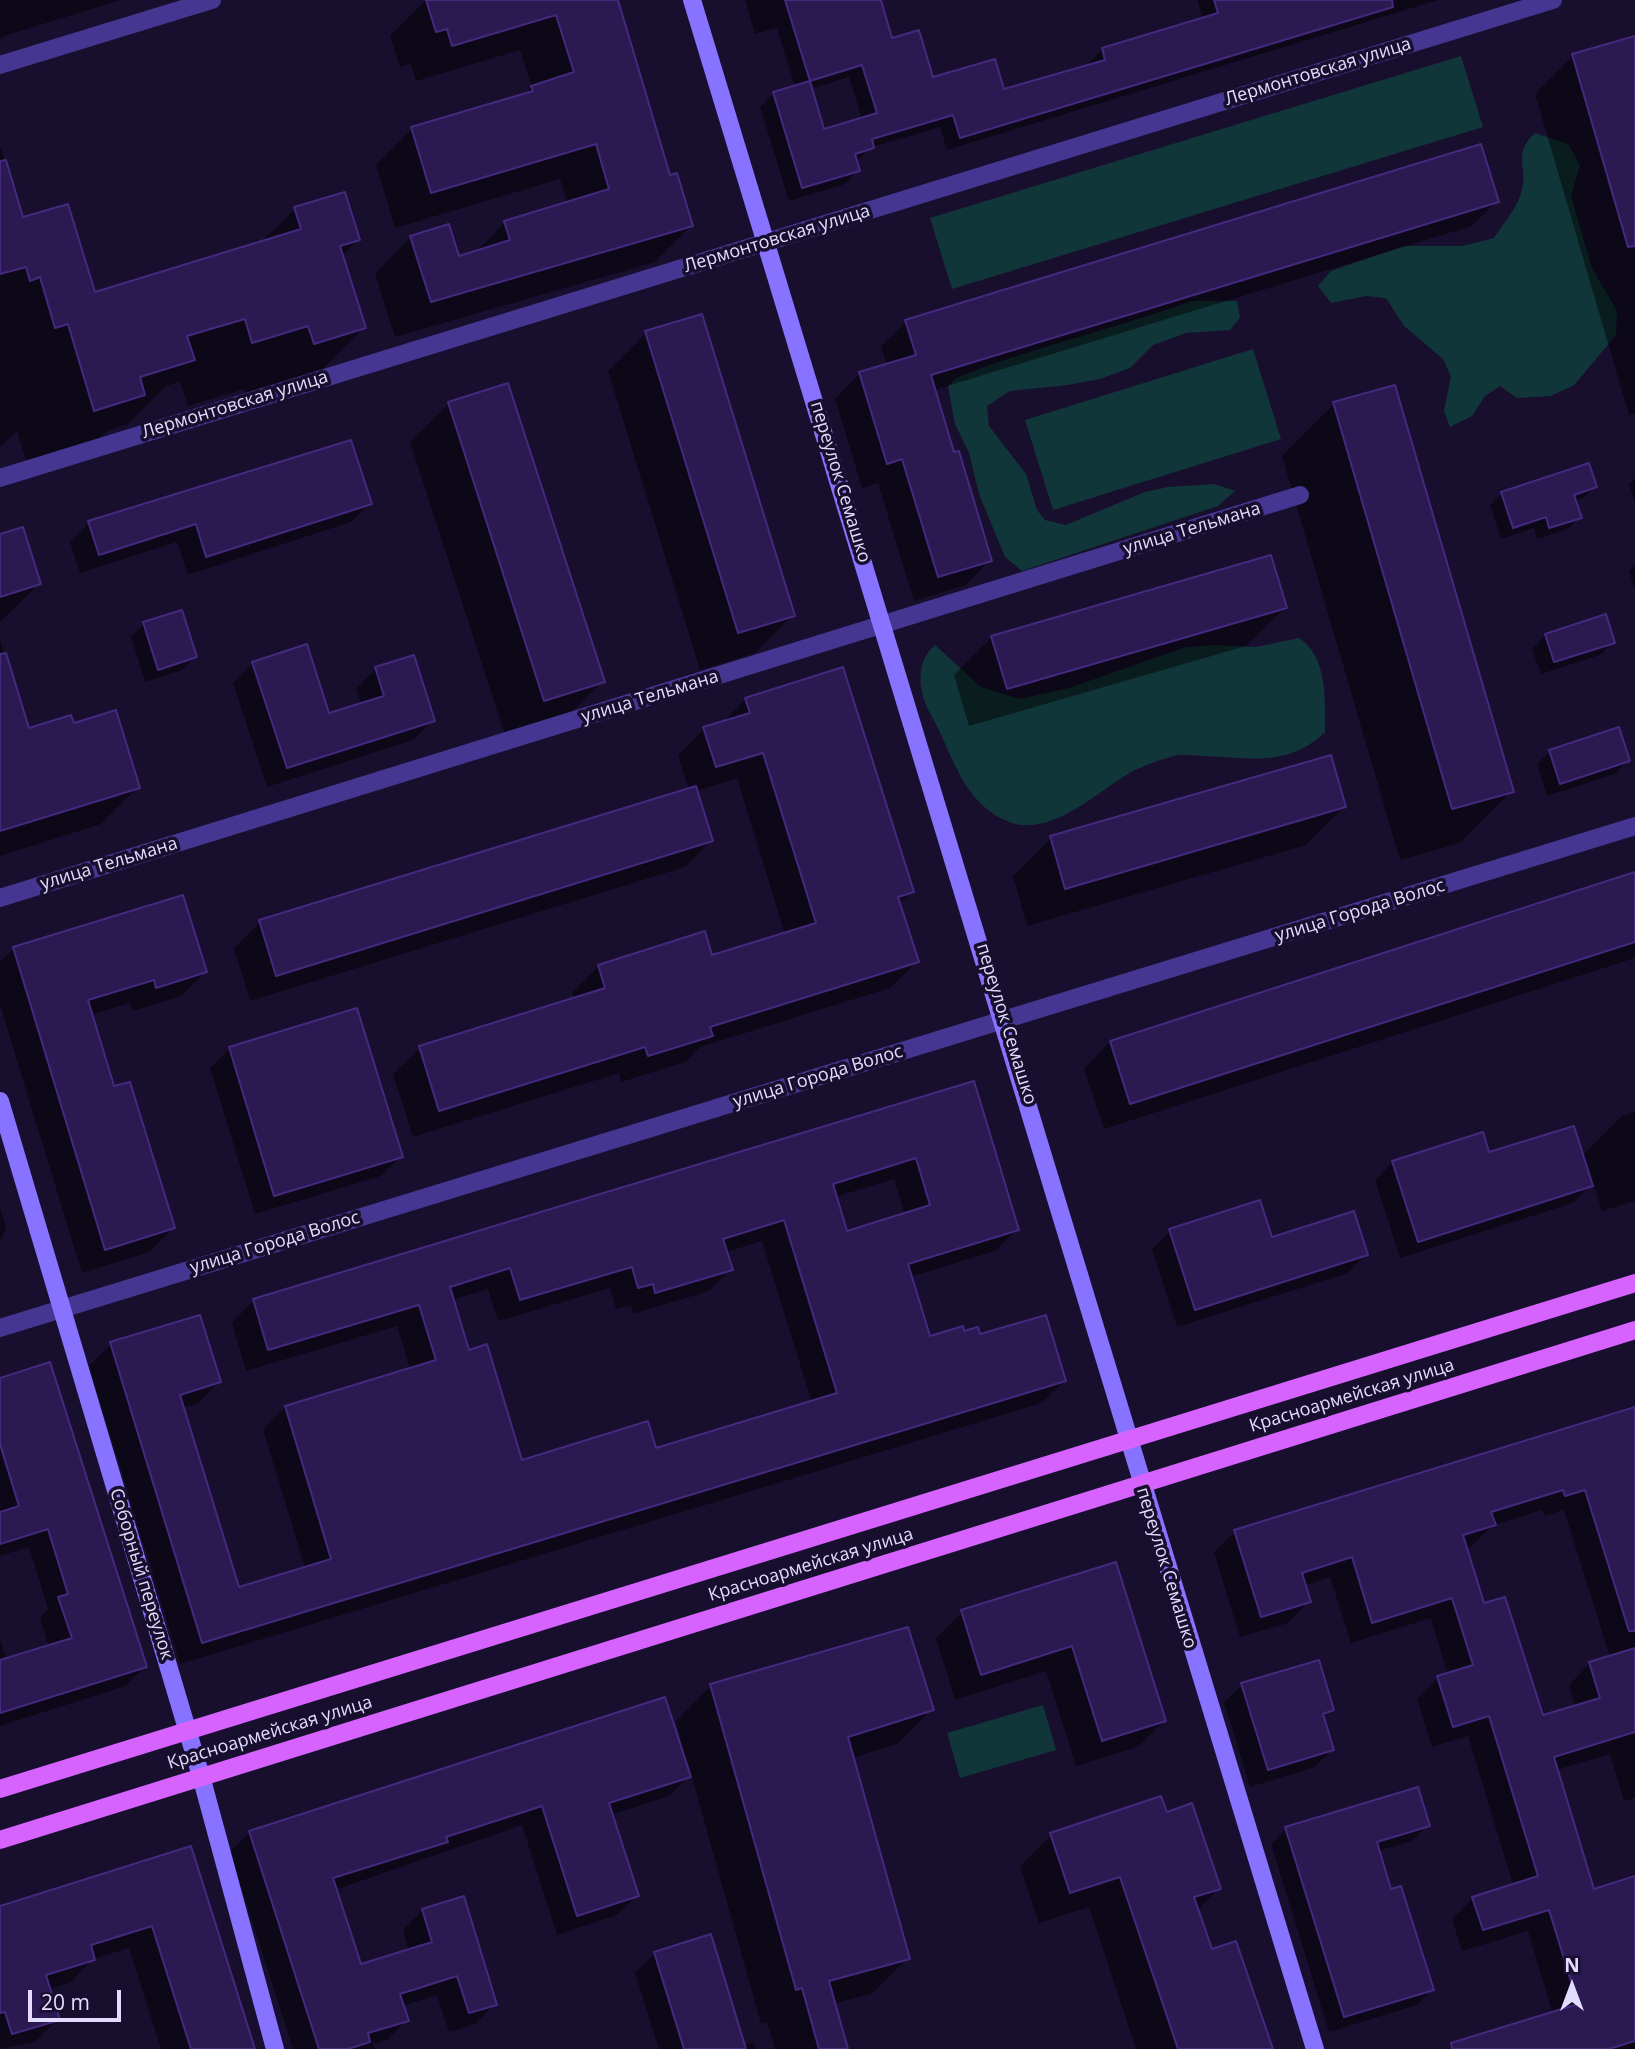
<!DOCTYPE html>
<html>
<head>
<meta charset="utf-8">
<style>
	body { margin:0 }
	#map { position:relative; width:1635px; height:2049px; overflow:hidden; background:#180f2e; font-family:"Open Sans",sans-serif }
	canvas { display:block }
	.north { position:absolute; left:1537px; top:1951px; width:70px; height:70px; -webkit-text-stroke:5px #180f2e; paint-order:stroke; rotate:0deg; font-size:19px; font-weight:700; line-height:28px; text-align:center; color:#e4dcff }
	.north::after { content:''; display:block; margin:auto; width:24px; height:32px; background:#e4dcff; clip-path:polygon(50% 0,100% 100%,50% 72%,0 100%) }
	.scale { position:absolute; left:28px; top:1990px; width:93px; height:32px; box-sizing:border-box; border:4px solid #e4dcff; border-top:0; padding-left:9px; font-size:21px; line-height:24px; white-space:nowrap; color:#e4dcff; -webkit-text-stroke:5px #180f2e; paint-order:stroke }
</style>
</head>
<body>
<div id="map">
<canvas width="1635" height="2049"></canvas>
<div class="north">N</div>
<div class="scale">20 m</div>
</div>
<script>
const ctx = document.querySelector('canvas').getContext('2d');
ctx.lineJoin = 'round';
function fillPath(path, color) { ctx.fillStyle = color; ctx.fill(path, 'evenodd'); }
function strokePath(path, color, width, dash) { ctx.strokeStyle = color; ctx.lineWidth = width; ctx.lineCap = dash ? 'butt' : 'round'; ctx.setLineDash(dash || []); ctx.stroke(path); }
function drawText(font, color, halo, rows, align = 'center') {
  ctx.font = font + ' "Open Sans",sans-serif'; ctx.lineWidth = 7; ctx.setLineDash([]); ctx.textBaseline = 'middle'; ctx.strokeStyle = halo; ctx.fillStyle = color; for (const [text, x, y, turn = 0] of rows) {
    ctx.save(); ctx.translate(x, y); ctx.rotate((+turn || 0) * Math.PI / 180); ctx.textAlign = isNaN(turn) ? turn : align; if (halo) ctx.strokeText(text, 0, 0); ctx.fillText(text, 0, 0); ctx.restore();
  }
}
const green = new Path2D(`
	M1461,56L1483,127L952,289L930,218Z
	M1535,133L1568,144L1580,165L1571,196L1592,268L1617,311L1616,335L1574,385L1551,396L1517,398L1500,386L1485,396L1472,416L1450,427L1444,411L1451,377L1443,359L1404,326L1386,298L1366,296L1331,303L1318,286L1331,271L1404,246H1462L1494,238C1503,224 1518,207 1522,190C1528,166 1512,154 1535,133Z
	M1192,301H1237L1240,318L1230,330L1186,333L1153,345L1130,368L1100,379L1068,385L1010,391L987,406L989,426L1026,474L1037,510L1045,520L1066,525L1145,492L1168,487L1214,484L1235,491L1218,506L1022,571L1005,557L979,494L969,453L955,424L948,386L956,378C1033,347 1114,329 1192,301Z
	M1253,349L1281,439L1053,510L1025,420Z
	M1299,638C1328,657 1325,700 1325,732C1289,767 1251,758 1205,756C1197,756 1187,754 1178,755C1165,758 1145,765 1133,771C1099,790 1052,838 1009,822C961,803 953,753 930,713C918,691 915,662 935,645L981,687L1019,699L1069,688L1186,647L1215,645L1256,647Z
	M1043,1705L1056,1750L960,1778L947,1733Z`);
const shadow = new Path2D(`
	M0,0H121L4,36L0,40Z
	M426,0H620L617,3L669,177L691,226L655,262L395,337L375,274L411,237L458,259L474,254L505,222L567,202L560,179L395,228L376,165L412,129L524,95L532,87L520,50L416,81L411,64L400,67L390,36Z
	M745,0H879L891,40L932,79L1003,91L1090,66L1089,63L1103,49L1203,19L1197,0H1438L947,150L940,127L872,147L855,162L858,171L845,184L789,201L760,107L774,93L795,87L777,28L755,34ZM849,77L862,119L823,132L810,89Z
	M1635,52V414L1629,415L1535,94L1573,56Z
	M0,146L22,219L94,294L260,243L295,209L358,240L342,256L364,328L299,392L250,407L244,389L188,406L180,382L166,386L128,424L107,431L79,459L30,474L17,431L0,447Z
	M1497,201L1472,226L934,390L990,560L966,585L914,601L878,483L862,488L835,399L859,374L887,365L881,346L906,322Z
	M646,333L793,615L755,653L700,670L608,371Z
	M507,385L603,681L565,719L506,738L410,442L449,404Z
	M1334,404L1512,791L1460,843L1400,860L1282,456Z
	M1635,478V502L1629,484Z
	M1595,487L1583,498L1575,501L1580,517L1568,529L1537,539L1534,528L1501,539L1490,505L1502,493Z
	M370,503L351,522L188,575L177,542L80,573L70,542L89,523Z
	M0,535L39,584L0,622Z
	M1635,565V590L1629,571Z
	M1285,608L1246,646L969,726L954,675L992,637Z
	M1605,616L1613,642L1600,655L1541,674L1532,649L1545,636Z
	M144,624L195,657L182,670L145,682L131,637Z
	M0,640L28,730L72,725L138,787L101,824L0,856Z
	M413,657L433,720L413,740L267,787L233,683L253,663L328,715L361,705L356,689L376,669Z
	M746,699L912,891L898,905L917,962L890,988L700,1047L685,1062L621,1082L619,1073L413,1137L393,1074L420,1048L574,1000L572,993L599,966L711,957L785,934L737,778L696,791L711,841L685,867L250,1001L234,948L260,922L689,790L678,755L704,729L722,723Z
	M1550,751L1628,761L1615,774L1547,796L1537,764Z
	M1344,807L1306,845L1027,926L1013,876L1051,838Z
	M1635,874V958L1104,1129L1084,1069L1110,1042Z
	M14,948L205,972L181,996L133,1011L130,1003L91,1015L113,1088L173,1228L149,1252L82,1273L0,1005V962Z
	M230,1048L401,1156L381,1176L255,1214L210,1068Z
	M973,1083L1017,1229L995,1251L910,1277L929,1338L963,1333L979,1337L1064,1381L1042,1403L180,1664L89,1366L111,1344L219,1382L197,1404L183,1408L238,1589L305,1568L263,1429L285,1407L410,1369L397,1326L246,1371L232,1323L254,1300ZM894,1179L905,1215L846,1233L835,1197ZM762,1241L812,1403L655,1450L521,1462L468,1352L452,1300L488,1289L498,1321L610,1288L616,1309L631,1305L633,1314L709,1291L731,1269L726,1252Z
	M1635,1112V1201L1602,1211L1593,1183L1573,1203L1400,1258L1375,1180L1393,1162L1582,1156L1622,1116Z
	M0,1208L6,1228L0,1241Z
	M1170,1231L1271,1239L1366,1254L1348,1273L1177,1327L1152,1249Z
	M0,1380L145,1667L125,1686L0,1726V1639L7,1660L49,1647L40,1618L48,1609L29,1547L0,1556Z
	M1635,1408V1798L1624,1801L1610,1754L1556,1770L1593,1891L1635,1878V2049H1449L1454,2044L1553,2014L1528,1931L1462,1951L1452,1919L1473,1898L1513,1885L1468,1736L1432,1747L1417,1699L1438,1678L1448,1675L1431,1618L1351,1643L1330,1577L1304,1586L1309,1601L1288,1623L1240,1637L1214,1552L1235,1531ZM1542,1510L1544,1516L1564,1510L1610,1657L1590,1663L1569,1685L1575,1707L1542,1717L1483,1606L1465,1548L1472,1546L1493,1525Z
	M1115,1564L1164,1721L1138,1747L1076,1766L1046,1671L955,1700L936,1638L962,1612Z
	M1242,1685L1332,1709L1323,1719L1332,1750L1315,1767L1250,1787L1224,1702Z
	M711,1686L932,1709L897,1744L852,1758L908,1958L873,1993L833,2004L847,2049H775L767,2022L761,2024L691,1774L669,1796L611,1815L637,1896L617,1915L557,1935L522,1825L335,1890L360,1967L409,1951L403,1930L423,1910L495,2004L475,2024L449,2032L437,1995L402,2006L407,2020L387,2040L373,2044L375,2049H293L230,1852L250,1832L683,1749L676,1721Z
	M1166,1814L1219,1888L1197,1911L1211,1951L1271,2049H1136L1089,1907L1039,1923L1020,1866L1051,1835Z
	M1428,1825L1412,1841L1378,1851L1390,1892L1432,1989L1417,2005L1329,2032L1271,1844L1286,1829Z
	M190,1848L253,2049H161L129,1948L93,1959L70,1983L49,1989L58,2019L35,2042L0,2049V1907Z
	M655,1953L743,2046L754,2042L756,2049H659L635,1973Z`);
const building = new Path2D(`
	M426,0H618L670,175L677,173L693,226L431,302L410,236L449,224L459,256L510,240L504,221L609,189L596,144L431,193L411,127L533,91L531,86L574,72L556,15L452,46L447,29L436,32Z
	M785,0H881L892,38L919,30L933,77L995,59L1004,89L1105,60L1102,48L1218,13L1214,0H1392L1393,7L960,138L953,115L872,139L874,148L855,154L860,171L802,188L773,92L810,81ZM862,65L877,113L824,129L810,81Z
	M1635,36V246L1628,247L1572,54Z
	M1481,144L1499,202L931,375L954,452L959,451L992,561L938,577L902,459L887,464L859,372L916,355L905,320Z
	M6,160L23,217L68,204L95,292L301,229L294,207L345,192L360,240L340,246L366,328L314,344L308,326L252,343L245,319L214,328L187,336L195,360L140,377L145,395L94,411L68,324L55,328L40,277L30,281L26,267L0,274V161Z
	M702,314L795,616L738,633L645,331Z
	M508,383L605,682L544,701L448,402Z
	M1395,385L1514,792L1452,809L1333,402Z
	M351,440L372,504L206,557L196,524L99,555L88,521Z
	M1589,463L1597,487L1574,495L1582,518L1549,528L1546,517L1513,528L1501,492Z
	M23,527L41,584L0,597V534Z
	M1271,555L1287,608L1007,689L991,636Z
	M182,610L197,657L158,670L143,622Z
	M1606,614L1615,643L1554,662L1545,634Z
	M307,644L329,713L384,696L375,667L414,655L435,721L287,768L252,662Z
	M6,653L29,728L71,715L74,723L116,710L140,788L0,831V654Z
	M843,667L914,892L898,897L919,962L710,1027L713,1036L648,1056L645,1047L439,1111L419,1046L605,988L598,965L705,931L712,955L816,923L763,753L716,767L703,727L750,713L745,698Z
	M1619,727L1630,761L1560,784L1549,750Z
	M1331,755L1346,807L1065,889L1050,836Z
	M696,786L713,841L276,976L259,920Z
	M1635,872V942L1130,1104L1110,1041Z
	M183,895L207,972L156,988L154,980L88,1000L114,1086L130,1082L175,1228L105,1250L13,947Z
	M357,1008L403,1157L274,1196L229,1047Z
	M974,1081L1019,1230L908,1264L930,1336L963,1326L964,1331L978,1327L980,1334L1046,1315L1066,1381L202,1643L110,1342L200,1315L221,1382L180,1395L239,1587L331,1559L285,1406L436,1360L419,1305L268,1350L253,1299ZM916,1158L930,1205L847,1231L833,1184ZM784,1220L837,1393L656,1448L648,1421L522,1460L487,1344L469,1350L450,1287L510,1268L520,1300L632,1267L638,1288L653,1284L655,1293L733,1270L723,1239Z
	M1574,1126L1593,1186L1418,1242L1392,1161L1483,1132L1489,1152Z
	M1260,1200L1272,1237L1354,1211L1368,1255L1195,1310L1169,1229Z
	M50,1362L147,1667L0,1713V1660L72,1638L58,1597L68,1594L48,1529L0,1544V1512L19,1506L0,1444V1378Z
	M1635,1407V1631H1629L1585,1490L1565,1496L1563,1490L1491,1512L1496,1525L1463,1535L1484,1603L1505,1597L1543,1715L1600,1698L1589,1662L1635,1648V1732L1554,1757L1594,1889L1635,1876V2041L1609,2049H1452L1451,2043L1578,2004L1549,1910L1483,1930L1472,1897L1538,1876L1489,1716L1453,1727L1437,1676L1473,1665L1452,1598L1372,1623L1352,1557L1302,1573L1311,1602L1261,1617L1234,1530Z
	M1116,1562L1166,1721L1102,1741L1072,1646L981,1675L961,1610Z
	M908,1627L934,1710L848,1737L910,1959L829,1981L848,2049H819L802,1988L796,1990L710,1684Z
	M1319,1660L1334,1710L1323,1714L1334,1750L1268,1770L1241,1683Z
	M665,1697L691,1777L609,1803L639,1896L577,1916L542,1806L446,1837L448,1842L333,1878L361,1964L432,1942L422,1909L464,1896L497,2005L469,2013L457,1976L400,1994L409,2021L368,2033L370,2042L348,2049H319L249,1831Z
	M1418,1787L1430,1826L1377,1842L1391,1889L1401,1886L1434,1990L1344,2017L1285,1827Z
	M1161,1796L1167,1812L1192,1803L1221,1889L1194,1897L1212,1949L1236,1941L1273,2049H1178L1120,1877L1070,1893L1050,1833Z
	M191,1846L255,2049H191L152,1926L91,1945L95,1960L46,1975L60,2020L12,2034L5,2012L0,2013V1906Z
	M711,1934L746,2049H684L654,1952Z`);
const street = new Path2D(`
	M0,65L212,0
	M0,478L1553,0
	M0,898L1300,495
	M0,1328L1635,826`);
const secondary = new Path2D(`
	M692,0C904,682 1104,1367 1315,2049
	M0,1101L201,1776L275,2049`);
const primary = new Path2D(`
	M0,1789L1635,1283
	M0,1840L1635,1330`);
const streetNames = [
	["Лермонтовская улица",1318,72,-17],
	["Лермонтовская улица",777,239,-17],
	["Лермонтовская улица",235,405,-17],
	["переулок Семашко",840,482,73],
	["улица Тельмана",1192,529,-17],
	["улица Тельмана",650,697,-17],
	["улица Тельмана",109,864,-17],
	["улица Города Волос",1360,911,-17],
	["переулок Семашко",1006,1024,73],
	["улица Города Волос",818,1077,-17],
	["улица Города Волос",275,1243,-17],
	["Красноармейская улица",1352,1396,-17],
	["Красноармейская улица",811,1565,-17],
	["переулок Семашко",1166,1568,73],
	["Соборный переулок",141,1574,73],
	["Красноармейская улица",270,1733,-17]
];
fillPath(green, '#113639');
fillPath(shadow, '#0007');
fillPath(building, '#2b1951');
strokePath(building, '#44297f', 2);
strokePath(street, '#443691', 18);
strokePath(secondary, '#8773ff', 18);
strokePath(primary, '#d763ff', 18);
drawText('18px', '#e4dcff', '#180f2e', streetNames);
</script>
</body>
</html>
